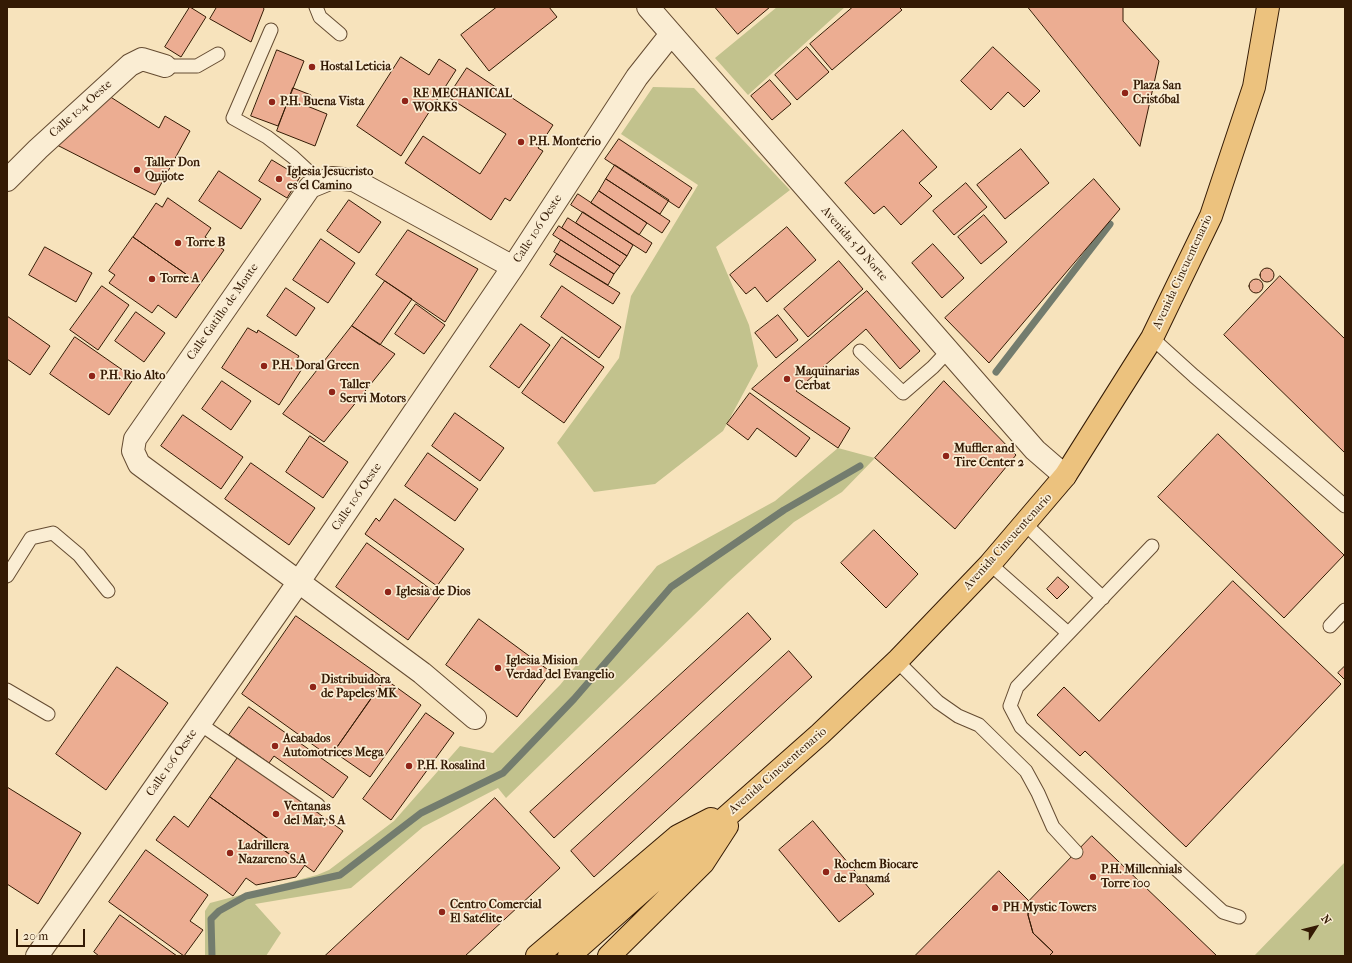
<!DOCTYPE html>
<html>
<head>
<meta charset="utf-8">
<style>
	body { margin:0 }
	#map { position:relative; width:1352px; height:963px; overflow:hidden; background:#f7e3bc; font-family:"IM FELL French Canon",serif }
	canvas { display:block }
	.frame { position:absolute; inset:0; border:8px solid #341a04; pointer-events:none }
	.north { position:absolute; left:1296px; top:907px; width:40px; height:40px; -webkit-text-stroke:3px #faedd3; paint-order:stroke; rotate:54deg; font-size:11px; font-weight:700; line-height:16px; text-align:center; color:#341a04 }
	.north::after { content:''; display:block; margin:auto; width:14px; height:18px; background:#341a04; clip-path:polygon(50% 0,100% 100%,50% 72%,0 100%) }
	.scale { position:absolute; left:16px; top:929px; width:69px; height:18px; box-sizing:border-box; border:2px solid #341a04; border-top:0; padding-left:5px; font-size:12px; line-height:14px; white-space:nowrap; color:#341a04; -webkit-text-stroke:3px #faedd3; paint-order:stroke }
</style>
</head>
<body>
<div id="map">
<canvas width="1352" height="963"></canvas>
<div class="frame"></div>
<div class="north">N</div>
<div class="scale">20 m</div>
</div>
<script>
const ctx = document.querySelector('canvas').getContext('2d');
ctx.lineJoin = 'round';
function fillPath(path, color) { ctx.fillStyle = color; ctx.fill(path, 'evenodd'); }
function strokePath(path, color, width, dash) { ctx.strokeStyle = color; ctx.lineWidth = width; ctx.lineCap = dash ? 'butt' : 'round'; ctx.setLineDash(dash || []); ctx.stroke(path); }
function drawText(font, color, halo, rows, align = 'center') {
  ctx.font = font + ' "IM FELL French Canon",serif'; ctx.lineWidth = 3.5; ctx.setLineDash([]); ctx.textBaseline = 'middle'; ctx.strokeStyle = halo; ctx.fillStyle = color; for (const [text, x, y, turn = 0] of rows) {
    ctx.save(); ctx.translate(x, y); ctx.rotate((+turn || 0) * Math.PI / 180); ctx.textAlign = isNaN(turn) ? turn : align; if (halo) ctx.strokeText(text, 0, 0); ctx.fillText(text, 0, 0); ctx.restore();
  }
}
const green = new Path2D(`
	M777,7H845L748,95L715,58Z
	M653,87L694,88L790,190L716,247L749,325L758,366L723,431L655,484L594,492L557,443L619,358L631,296L698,185L621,134Z
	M838,448L875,458L842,492L794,522L728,582L506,798L498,788L423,827L351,888L255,904L281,933L266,956H205V911L210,903L317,875L329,870L394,821L460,746L493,753L560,685L657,566L775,501Z
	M1345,862V956H1254Z`);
const stream = new Path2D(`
	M996,372L1110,224
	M212,956L211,919L219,911L246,896L340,875L421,813L503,773L574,699L671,587L784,510L860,466`);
const building = new Path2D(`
	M190,7L206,17L181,57L165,47Z
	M217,7H263L264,9L251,42L210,19Z
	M497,7H549L557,17L489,71L461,35Z
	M715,7H770L738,34Z
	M853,7H899L902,10L832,70L810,44Z
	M1028,7H1123V21L1159,61L1140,146Z
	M807,47L829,72L797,100L775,75Z
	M993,47L1040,91L1024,107L1008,92L991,110L961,81Z
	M277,50L304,61L278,126L251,116Z
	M401,57L429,75L439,59L456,70L401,156L357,126Z
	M467,68L553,125L538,148L543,151L510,201L505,198L491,220L405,163L423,136L480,174L506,134L448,97Z
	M770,80L791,104L772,120L751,96Z
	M293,88L311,95L307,106L327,114L315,146L277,131Z
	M109,96L159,128L165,116L190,131L155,195L57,145Z
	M903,130L937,167L919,183L932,196L901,225L884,206L874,214L845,183Z
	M619,139L692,188L679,208L605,159Z
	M1021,149L1049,183L1005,219L977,185Z
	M272,160L300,177L287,198L259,181Z
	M615,165L669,200L660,214L606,179Z
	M219,171L261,199L241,229L199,201Z
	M606,179L670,221L662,233L599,191Z
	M1094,179L1120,209L989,363L945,318Z
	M966,183L987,207L954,235L933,211Z
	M599,191L647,223L639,235L591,203Z
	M578,194L652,243L646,253L571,205Z
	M168,198L211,228L205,237L224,250L200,284L133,237L156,203L162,207Z
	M349,200L381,222L359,253L327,231Z
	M583,212L633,245L627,256L576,223Z
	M984,215L1007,242L981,264L958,237Z
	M568,218L627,256L620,266L562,228Z
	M559,226L620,266L614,274L553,235Z
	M787,227L816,260L767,302L755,287L746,294L730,275Z
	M408,230L478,269L445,322L376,275Z
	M133,237L200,284L176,318L158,305L152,313L109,283L115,275L109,271Z
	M321,239L355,263L328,303L293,280Z
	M561,240L614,274L608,285L554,252Z
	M933,244L964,278L942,298L912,263Z
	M45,247L92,273L76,302L29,275Z
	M557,254L620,293L613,304L550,265Z
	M839,261L863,289L808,337L784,309Z
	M1260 275a7 7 0 1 1 14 0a7 7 0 1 1-14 0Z
	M1280,276L1345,339V453L1224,335Z
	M1249 286a7 7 0 1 1 14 0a7 7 0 1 1-14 0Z
	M385,281L412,299L380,345L352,326Z
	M102,286L129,305L98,350L70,330Z
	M562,286L621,327L599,358L541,317Z
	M286,288L315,308L296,336L267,316Z
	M867,291L920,351L900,369L866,329L796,391L850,428L838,448L752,389Z
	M416,304L445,325L424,354L395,334Z
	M136,312L165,333L144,362L115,341Z
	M778,315L798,340L776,358L755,333Z
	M7,316L50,346L30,375L7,359Z
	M521,324L550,345L519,388L490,367Z
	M352,326L395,354L324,442L283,414Z
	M248,328L257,333L258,330L299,356L297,359L305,364L279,405L222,368Z
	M75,337L134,378L109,415L50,374Z
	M562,337L604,367L564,423L522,393Z
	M222,381L251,401L231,430L202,409Z
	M944,381L1016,455L955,529L875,458Z
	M750,393L810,438L796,457L757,428L748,440L727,424Z
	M455,413L504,448L480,481L432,446Z
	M183,415L243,457L221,489L161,446Z
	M1218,434L1344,555L1284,618L1158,497Z
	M310,436L348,462L323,498L286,472Z
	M428,453L478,489L455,521L405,486Z
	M251,463L315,508L289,545L225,499Z
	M395,499L464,549L437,586L365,534L376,518L379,521Z
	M874,530L918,574L886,608L841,563Z
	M367,543L440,596L408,640L336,587Z
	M1058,577L1069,587L1057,599L1047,589Z
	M1233,581L1341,684L1186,847L1085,751L1080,756L1037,715L1064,687L1099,721Z
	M748,613L771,639L554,838L530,812Z
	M296,616L385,679L330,757L242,694Z
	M479,619L551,672L517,717L446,665Z
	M789,651L812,677L594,877L571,851Z
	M1345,666V680L1338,673Z
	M117,667L168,703L106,790L56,754Z
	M385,679L421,705L370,777L334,752Z
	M249,707L348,777L333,798L274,756L269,763L229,735Z
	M426,713L454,733L391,820L363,799Z
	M239,756L343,831L314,872L210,797Z
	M7,787L81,833L38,904L7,884Z
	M210,797L305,865L296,877L256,885L246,878L233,896L156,840L174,816L188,827Z
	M495,798L560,868L465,956H325Z
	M813,821L874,894L839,922L779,850Z
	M1092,836L1217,956H1049L1053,952L1033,933L1028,915L1029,901Z
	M146,850L208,895L190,921L203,930L184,956L109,902Z
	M999,871L1029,901L1028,915L1033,933L1053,952L1049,956H915Z
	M120,915L177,956H99L94,952Z`);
const service = new Path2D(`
	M316,7L320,17L340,34
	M271,30L233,118L267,137L293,157L321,183
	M165,66H197L218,54
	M1152,338L1194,376L1345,506
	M860,351L903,393L933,367L948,351
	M1025,524L1103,598
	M1152,546L1017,687L1010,706L1021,727L1223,912L1239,917
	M990,564L1068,633
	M7,576L31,538L53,533L79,555L108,591
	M1330,626L1345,610
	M897,661L938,702L958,716L979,725L1026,771L1038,793L1053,827L1076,852
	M7,690L48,714
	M200,724L318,805`);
const minor = new Path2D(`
	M648,7L1035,450L1065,476
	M7,180L38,149L130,65L142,59L165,66
	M475,718L422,673L139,464L133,451L135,439L310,187L332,178L354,180L513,267
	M37,956L298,583L513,267L637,77L671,34`);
const primary = new Path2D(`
	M537,956L678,836L711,819
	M569,956L820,734L897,661L990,564L1065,476L1152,338L1211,216L1254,87L1268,7
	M609,956L703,863L727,826`);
const markers = [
	[312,67,4,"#8f2418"],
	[1125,93,4,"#8f2418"],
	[405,101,4,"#8f2418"],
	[272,102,4,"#8f2418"],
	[521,142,4,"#8f2418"],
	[137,170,4,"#8f2418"],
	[279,179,4,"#8f2418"],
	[178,243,4,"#8f2418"],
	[152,279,4,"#8f2418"],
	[264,366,4,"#8f2418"],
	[92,376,4,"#8f2418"],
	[787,379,4,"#8f2418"],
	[332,392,4,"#8f2418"],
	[946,456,4,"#8f2418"],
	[388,592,4,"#8f2418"],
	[498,668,4,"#8f2418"],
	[313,687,4,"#8f2418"],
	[275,746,4,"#8f2418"],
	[409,766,4,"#8f2418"],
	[276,814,4,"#8f2418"],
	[230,853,4,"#8f2418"],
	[826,872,4,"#8f2418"],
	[1093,877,4,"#8f2418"],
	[995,908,4,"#8f2418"],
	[442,912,4,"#8f2418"]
];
const poiNames = [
	["Hostal Leticia",320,67],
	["Plaza San",1133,86],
	["Cristóbal",1133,100],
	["RE MECHANICAL",413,94],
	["WORKS",413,108],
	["P.H. Buena Vista",280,102],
	["P.H. Monterio",529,142],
	["Taller Don",145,163],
	["Quijote",145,177],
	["Iglesia Jesucristo",287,172],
	["es el Camino",287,186],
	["Torre B",186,243],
	["Torre A",160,279],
	["P.H. Doral Green",272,366],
	["Maquinarias",795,372],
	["Cerbat",795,386],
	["P.H. Rio Alto",100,376],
	["Taller",340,385],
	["Servi Motors",340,399],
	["Muffler and",954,449],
	["Tire Center 2",954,463],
	["Iglesia de Dios",396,592],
	["Iglesia Mision",506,661],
	["Verdad del Evangelio",506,675],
	["Distribuidora",321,680],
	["de Papeles MK",321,694],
	["Acabados",283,739],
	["Automotrices Mega",283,753],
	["P.H. Rosalind",417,766],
	["Ventanas",284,807],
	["del Mar, S A",284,821],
	["Ladrillera",238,846],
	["Nazareno S.A",238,860],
	["Rochem Biocare",834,865],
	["de Panamá",834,879],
	["P.H. Millennials",1101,870],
	["Torre 100",1101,884],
	["Centro Comercial",450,905],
	["El Satélite",450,919],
	["PH Mystic Towers",1003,908]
];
const streetNames = [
	["Calle 104 Oeste",81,109,-42],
	["Calle 106 Oeste",538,229,-57],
	["Avenida 5 D Norte",854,244,49],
	["Avenida Cincuentenario",1183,272,-65],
	["Calle Gatillo de Monte",223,312,-55],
	["Calle 106 Oeste",357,497,-56],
	["Avenida Cincuentenario",1008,542,-48],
	["Calle 106 Oeste",172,763,-55],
	["Avenida Cincuentenario",778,771,-41]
];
fillPath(green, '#c2c28d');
strokePath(stream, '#737c6e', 7);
fillPath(building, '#ecad92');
strokePath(building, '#341a04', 1);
strokePath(service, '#654c32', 15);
strokePath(minor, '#654c32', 24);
strokePath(primary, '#341a04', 24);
strokePath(service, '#faedd3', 13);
strokePath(minor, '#faedd3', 22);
strokePath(primary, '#ecc27e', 22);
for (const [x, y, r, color] of markers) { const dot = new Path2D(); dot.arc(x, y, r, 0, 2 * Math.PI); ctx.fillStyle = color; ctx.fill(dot); strokePath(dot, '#faedd3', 1.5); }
drawText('bold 12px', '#341a04', '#faedd3', poiNames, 'left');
drawText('12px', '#341a04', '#faedd3', streetNames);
</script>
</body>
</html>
